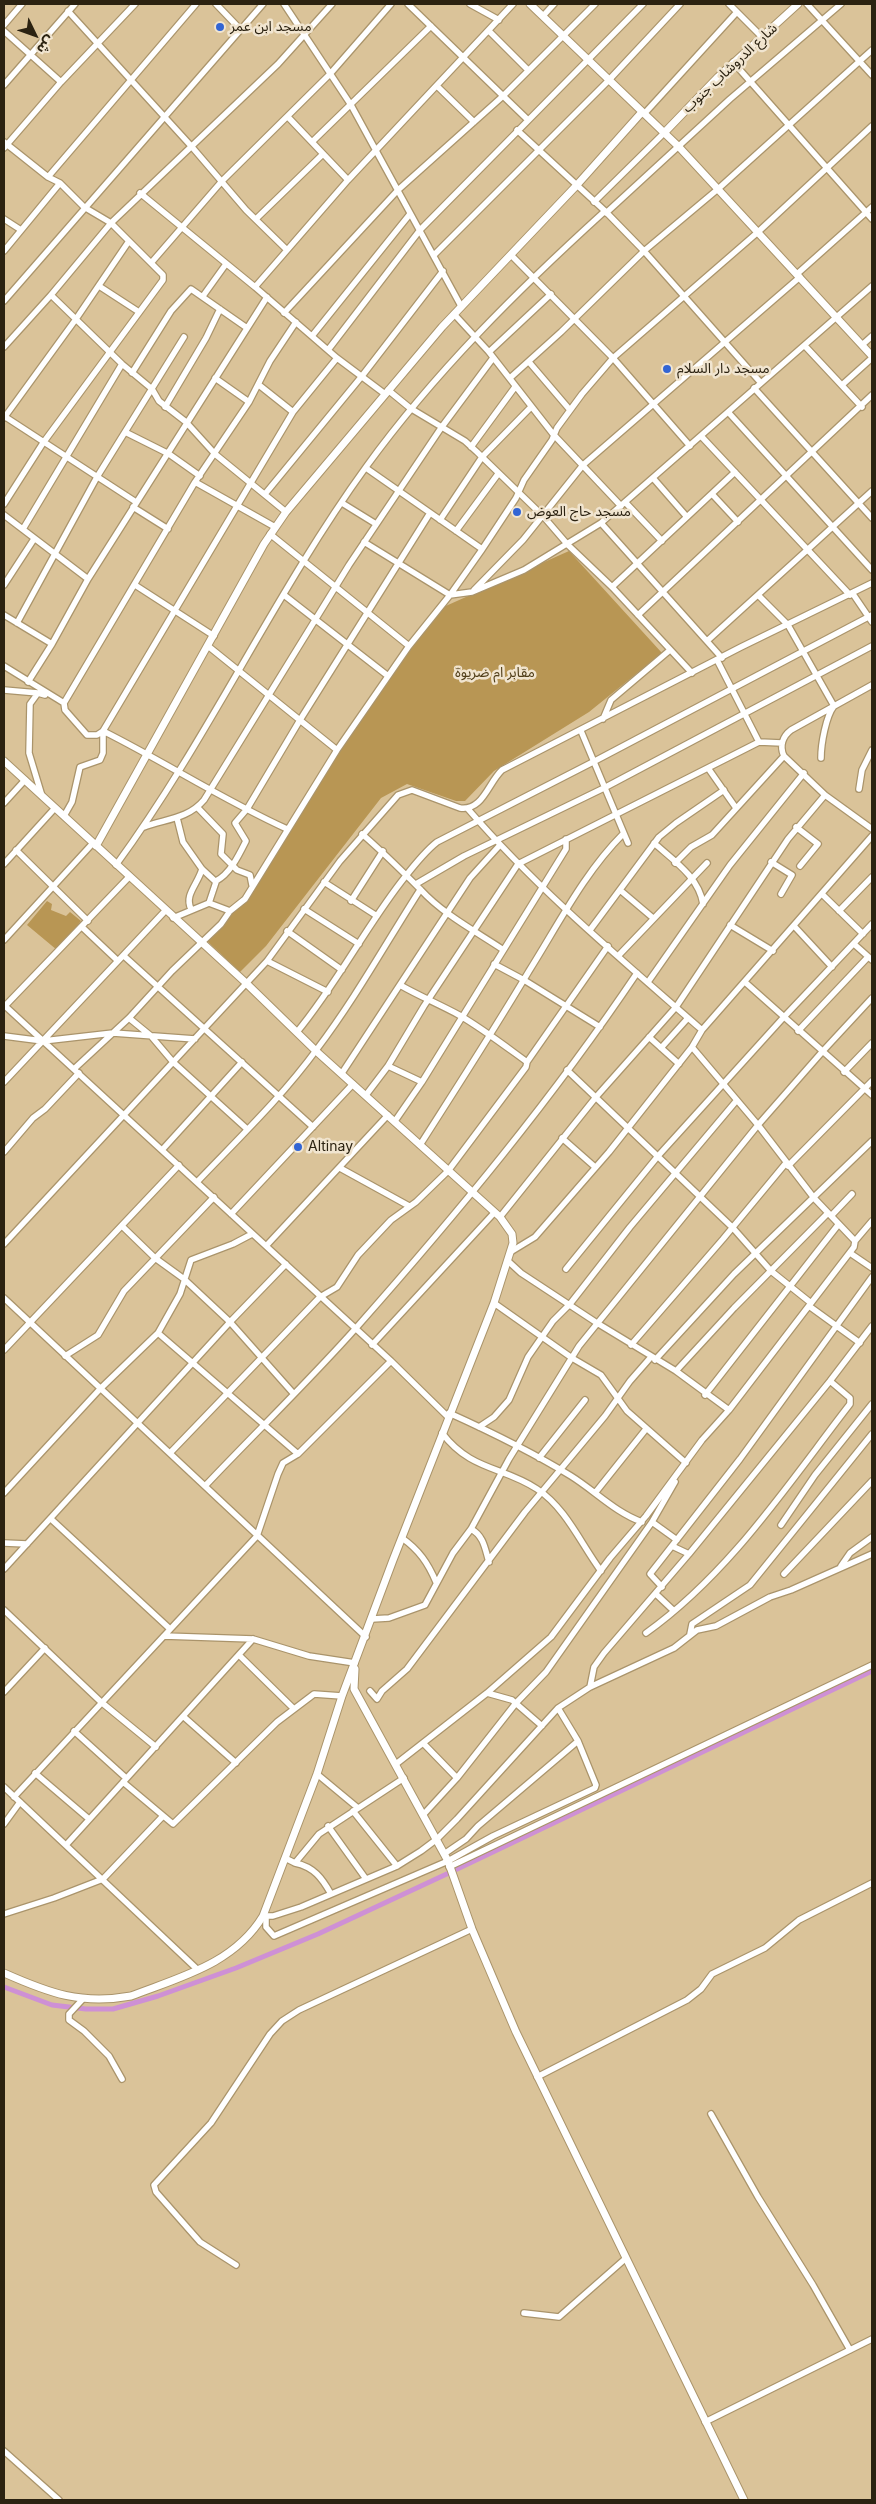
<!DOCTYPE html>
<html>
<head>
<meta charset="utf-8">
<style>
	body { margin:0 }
	#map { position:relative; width:876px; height:2504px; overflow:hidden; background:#dac399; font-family:Inter,"Noto Sans Arabic",sans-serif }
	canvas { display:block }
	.frame { position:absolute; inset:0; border:5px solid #2b2211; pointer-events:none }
	.north { position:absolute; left:10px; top:10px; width:50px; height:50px; -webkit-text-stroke:4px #f1e5d0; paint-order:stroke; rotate:132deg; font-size:14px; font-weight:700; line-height:20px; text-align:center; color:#2b2211 }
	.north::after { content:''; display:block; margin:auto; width:18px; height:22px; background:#2b2211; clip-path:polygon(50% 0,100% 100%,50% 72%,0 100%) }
</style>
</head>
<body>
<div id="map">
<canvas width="876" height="2504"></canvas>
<div class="frame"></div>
<div class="north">ش</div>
</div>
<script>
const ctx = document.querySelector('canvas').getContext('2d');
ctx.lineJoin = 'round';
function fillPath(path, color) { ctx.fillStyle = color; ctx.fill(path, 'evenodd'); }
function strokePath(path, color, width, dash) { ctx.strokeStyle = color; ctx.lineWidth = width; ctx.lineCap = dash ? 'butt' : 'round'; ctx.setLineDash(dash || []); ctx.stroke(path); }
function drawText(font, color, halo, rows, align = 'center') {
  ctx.font = font + ' Inter,"Noto Sans Arabic",sans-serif'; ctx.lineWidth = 5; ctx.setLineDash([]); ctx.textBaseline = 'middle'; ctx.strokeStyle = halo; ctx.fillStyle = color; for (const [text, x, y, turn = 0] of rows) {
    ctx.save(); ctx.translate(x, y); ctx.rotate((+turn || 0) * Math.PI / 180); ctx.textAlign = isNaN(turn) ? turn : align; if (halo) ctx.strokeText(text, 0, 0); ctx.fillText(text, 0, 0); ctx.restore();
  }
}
const green = new Path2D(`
	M569,551L662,653L589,712L494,771L465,801H456L407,784L381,798L266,946L240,972L205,939L249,896L328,767L439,609Z
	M47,901L52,904L51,910L66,916L70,912L81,921L57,950L27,925Z`);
const canal = new Path2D(`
	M4,1987L52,2005L86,2009H113L158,1996L236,1968L318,1934L451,1872L872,1671`);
const minor = new Path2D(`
	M216,4L240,29
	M284,4L351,105L461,306
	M408,4L528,120
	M470,4L499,20
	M729,4L763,38
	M807,4L872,75
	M68,11L192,147L246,210L287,250
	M543,16L554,4
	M4,25L22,4
	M4,31L61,82
	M489,31L528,70
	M733,62L872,219
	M4,85L75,4
	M437,86L474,122
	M644,114L737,12
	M288,117L348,180
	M517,130L605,211L644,251L761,383
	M4,142L48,177L60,183L84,207L111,223L151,263L222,181L330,74L391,4
	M312,142L431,26
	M4,148L61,82L135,4
	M48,177L196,4
	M140,193L255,287L348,180L513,4
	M594,202L664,133
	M606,213L730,99L841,4
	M257,218L323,154
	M4,219L21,230
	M4,251L60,183
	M434,255L608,81L680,4
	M511,255L613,358L690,446
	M797,274L872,207
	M99,286L139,312
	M255,287L337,358L385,394
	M51,295L122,364L152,389L159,401L186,422L215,454L286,512
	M203,296L226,264
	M4,301L263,4
	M284,313L398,190L503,96L595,4
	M454,314L489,352L553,434L621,506
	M312,336L410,214
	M862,345L872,336
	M805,346L862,407
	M4,347L51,295L111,223L278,64L332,4
	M328,350L420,230L643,4
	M489,352L551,294
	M529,362L570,410
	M132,373L171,311L191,289L247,328
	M215,378L249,402
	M510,378L561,332L644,251L718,189L872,50
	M259,385L293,412
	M842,385L872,358
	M754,388L872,518
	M388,390L410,408L465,441L477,452L543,516L568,545L612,587L692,673
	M165,407L206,338L220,309
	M728,412L872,570
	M4,416L136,502
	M4,418L76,319L129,241
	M125,432L169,454L200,476
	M701,436L850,595
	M471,447L515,387
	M366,468L482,549
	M653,478L687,517
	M195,482L275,527
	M265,494L362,376L443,271
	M712,494L738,522
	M625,502L662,541
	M342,503L376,524
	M4,504L43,443L163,280V275L151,263
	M133,507L168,529
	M4,515L88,579
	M440,520L482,457L531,407
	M601,523L722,658
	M23,529L122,364
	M456,531L498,474
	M270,534L409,646
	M364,542L450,595L472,592L524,570L601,523L872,286
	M4,585L34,539
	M135,585L214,636
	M612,587L735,472
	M474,590L523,540L583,465L800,277
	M853,594L872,622
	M284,595L388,676
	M758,595L788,625L834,706C826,716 821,744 821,758
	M4,615L52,644
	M638,615L872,395
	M17,623L97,477L184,337
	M707,641L872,491
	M208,646L337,750
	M717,660L759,742
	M4,666L64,703L65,710L87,735H97L103,731C165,762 223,800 287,829
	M28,682L52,644L88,579L267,297
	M872,685L791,730C783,736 779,746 784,756L825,795L872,829
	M4,690L38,693
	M64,703L195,482L249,402L270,361L296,322
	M603,719L611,700L670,650
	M581,731L628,843
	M708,768L736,808
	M859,789L862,770L872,750
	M42,796L29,753L30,704L38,693L45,695
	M4,803L25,780
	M197,807L223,834L221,854L237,870L250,875L252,885
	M468,809C538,890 622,960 702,1030
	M64,816L72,802L80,767L100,760L103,753V731L293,412L337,358
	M144,827C165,819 188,819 204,800L349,565L441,428L493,358
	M796,827L818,844L800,866
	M362,834C383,852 402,871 421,890C443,914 475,931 502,949
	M654,843C673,860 699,877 703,904
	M16,850L88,921
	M771,862L792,875L781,894
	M675,863L691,847L712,835L784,756
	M4,864L55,808
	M116,865C209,738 274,594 366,467C435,372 518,290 605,211
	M216,881C230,874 239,855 246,841L235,823L247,809L300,720L430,513
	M324,882L377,916
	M416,884L464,856L604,788L872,646
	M620,890L653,918
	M823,895L863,934
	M351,901L383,851
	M209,903L230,911
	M191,909C184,895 198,884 202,869
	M304,909L359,944
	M839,911L872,877
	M173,918L209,903L216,882L202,869L183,842L177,818
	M730,925L773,951
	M82,927L118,961
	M795,927L832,967
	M590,930L659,837L676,823L724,790
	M287,931L342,970
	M4,940L93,843
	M854,944L872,960
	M619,955L707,863
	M124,956L313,1127
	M267,961L328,992
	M494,964L524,980L600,1027
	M648,982L730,865L804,773
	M746,983L872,1095
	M400,985C419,996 439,1004 459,1015C483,1029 505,1046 527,1062
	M4,1005L391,1361L448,1417
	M4,1007L129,877
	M129,1018L151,1036L173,1062L247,1129
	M798,1031L868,957
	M297,1032C336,985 364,930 401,882C412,868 423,853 437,842L593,762L872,615
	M4,1036L43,1041L113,1033L195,1039
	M649,1037L679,1064
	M661,1048L688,1018
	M388,1066L422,1082
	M74,1069L129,1018L172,971L221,924L230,911L245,899L337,750L409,646L450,595L481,551L516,498L524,480L552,440L557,428L582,394L613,358L758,232L872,126
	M567,1070L733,1228L771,1271L811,1303
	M844,1072L872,1043
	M342,1073L470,878L500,845
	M4,1082L165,911
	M366,1095L388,1066L424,1006L518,864L759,742L782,743
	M395,1121L422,1082L566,849V839
	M562,1138L595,1167
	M420,1145C457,1087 494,1030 529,971C558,925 584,873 623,834
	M162,1150L242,1062
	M4,1152L33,1118L45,1109L79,1073
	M788,1166L872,1081
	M340,1168L409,1206
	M197,1182C238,1139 282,1097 317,1049C355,999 386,943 420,890
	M231,1214L353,1084
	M831,1216L852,1194
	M500,1217L596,1097L676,1007L788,839L825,795
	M122,1226L155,1258L184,1279L230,1322L293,1393
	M855,1241L872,1221
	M4,1244L267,961L340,861L398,795L412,790L460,808C483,811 488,783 502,770L741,647L872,583
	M266,1246L388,1115
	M512,1251L535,1237L609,1152L692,1047
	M850,1253L872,1268
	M508,1261L521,1273L597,1323L676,1371L729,1410
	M566,1269L658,1156L783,1018L872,924
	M4,1298L366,1637
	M494,1303L572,1358L601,1375L627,1411L686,1463
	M809,1306L860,1343
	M158,1333L298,1454L391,1361
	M372,1345L494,1213
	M631,1345L723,1239L786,1163
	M4,1350L179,1165
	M65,1356L98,1335L124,1291L214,1197
	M655,1360L734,1274L872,1141
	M676,1371L734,1308L828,1213
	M705,1395L838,1225
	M449,1413C491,1432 532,1452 571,1476C595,1491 616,1513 642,1522
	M479,1427L494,1417L509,1400L528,1357L553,1321L570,1304L630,1227L737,1100
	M442,1433C471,1471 502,1466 537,1489C566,1508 581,1544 601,1571
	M170,1453L320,1297L337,1287L358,1255L391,1220L416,1202L448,1171L526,1067L527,1062L608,946
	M539,1458L585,1400
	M205,1486C255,1433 308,1382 356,1328C456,1215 553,1098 637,973
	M4,1493L100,1389L158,1333L180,1294L191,1260L233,1244L252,1234
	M595,1493L646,1429
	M51,1519L170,1629
	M652,1522L677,1540
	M781,1525L815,1475L872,1404
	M471,1529C484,1536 485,1549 489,1562
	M402,1538C419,1550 428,1563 436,1582
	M4,1543L27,1544
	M672,1546L689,1554
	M841,1566L850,1553L872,1537
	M4,1569L230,1322L286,1264
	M784,1574L872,1481
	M662,1587L650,1574L740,1459L872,1277
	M656,1594L674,1611
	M4,1610L101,1702L156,1747
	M372,1619L389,1618L425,1605L453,1553L471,1529L509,1459L579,1346L758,1125L822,1052L872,998
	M646,1633C730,1573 788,1484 850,1404V1398L830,1381
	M690,1634L692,1624L750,1585L872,1434
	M164,1636L253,1639L309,1656L355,1663
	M239,1655L294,1709
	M590,1687L594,1667L604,1653L689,1554L830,1381L872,1326
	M370,1691L377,1699L382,1691L407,1669L525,1512L605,1416L630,1381L651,1357
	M4,1692L45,1648
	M487,1693L512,1700L542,1726
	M184,1717L236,1763
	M74,1731L126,1778
	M423,1743L457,1778
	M396,1764L487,1693L551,1637L610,1558L646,1516L702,1440L729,1410L854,1247L855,1241L814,1198L758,1125L692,1047L702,1030L872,836
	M35,1773L89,1819
	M317,1774L358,1808
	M123,1782L173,1824L277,1722L314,1694L342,1696
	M4,1787L198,1970
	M14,1797L257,1536L278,1474L283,1463L298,1454
	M353,1811L397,1866
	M423,1815L457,1778L516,1703L546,1672L652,1522L675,1482
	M4,1824L20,1802
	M328,1826L366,1879
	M66,1845L253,1639
	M444,1854L466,1839L478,1826L578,1741
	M285,1858L295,1863L319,1834L404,1778
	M295,1863C314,1867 322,1878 331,1894
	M449,1867L872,1665
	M4,1914L54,1898L103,1879L163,1816
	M263,1916H273L301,1907L397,1866L421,1851L437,1839L457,1819L558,1708L590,1687L674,1648L697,1630L716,1626L770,1597L791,1590L872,1554
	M266,1917V1927L274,1936L448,1861L493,1836L595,1788L596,1785L578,1741L558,1708
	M82,2000L69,2014V2020L84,2031L109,2056L122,2079
	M537,2077L687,2000L701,1989L712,1974L765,1948L799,1920L872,1883
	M711,2114L758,2197L813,2285L850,2350
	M236,2265L200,2242L156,2192L154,2185L211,2123L270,2034L282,2021L299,2010L472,1929
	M524,2313L559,2317L625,2259
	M705,2422L872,2339
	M4,2451L59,2500`);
const tertiary = new Path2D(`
	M530,4L679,147L872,356
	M664,133L718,77L798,4
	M4,761L245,982L316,1051L500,1217L512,1234L513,1243L494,1303L393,1560L342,1696L317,1774L263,1916C234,1964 180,1977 131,1996C81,2005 49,1993 4,1973
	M96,846L264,544L286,512L442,327L576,186L642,112
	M355,1669L354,1689L448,1861L472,1929L516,2032L744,2500`);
const markers = [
	[220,27,5,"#3265d4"],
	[667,369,5,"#3265d4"],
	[517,512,5,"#3265d4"],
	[298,1147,5,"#3265d4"]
];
const poiNames = [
	["مسجد ابن عمر",230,27],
	["مسجد دار السلام",677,369],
	["مسجد حاج العوض",527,512],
	["Altinay",308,1147]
];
const streetNames = [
	["شارع الدروشاب جنوب",730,68,-43]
];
const parkNames = [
	["مقابر ام ضريوة",495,673]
];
fillPath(green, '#b89654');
strokePath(canal, '#ce90d5', 5);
strokePath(minor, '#aa946b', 8);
strokePath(tertiary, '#aa946b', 9);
strokePath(minor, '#fff', 5.5);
strokePath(tertiary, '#fff', 7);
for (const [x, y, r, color] of markers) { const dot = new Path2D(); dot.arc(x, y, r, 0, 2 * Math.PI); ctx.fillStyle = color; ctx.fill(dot); strokePath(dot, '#f1e5d0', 2); }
drawText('14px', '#2b2211', '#f1e5d0', poiNames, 'left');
drawText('14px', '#2b2211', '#f1e5d0', streetNames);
drawText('14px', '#503e19', '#f1e5d0', parkNames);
</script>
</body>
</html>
